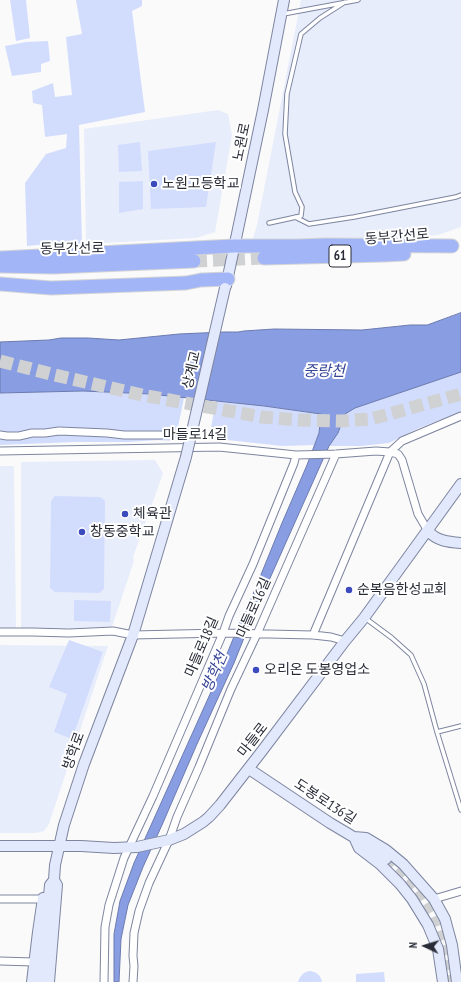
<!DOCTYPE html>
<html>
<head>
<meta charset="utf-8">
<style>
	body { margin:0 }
	#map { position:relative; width:461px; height:982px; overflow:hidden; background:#fafafa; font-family:"PT Sans Narrow",sans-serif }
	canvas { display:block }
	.north { position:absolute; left:405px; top:926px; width:40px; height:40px; -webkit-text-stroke:3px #fff; paint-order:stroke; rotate:274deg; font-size:11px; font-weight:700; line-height:16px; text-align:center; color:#292c37 }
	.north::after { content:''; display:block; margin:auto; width:14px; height:18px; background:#292c37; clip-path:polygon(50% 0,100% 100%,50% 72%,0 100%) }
</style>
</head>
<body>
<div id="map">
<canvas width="461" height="982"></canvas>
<div class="north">N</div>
</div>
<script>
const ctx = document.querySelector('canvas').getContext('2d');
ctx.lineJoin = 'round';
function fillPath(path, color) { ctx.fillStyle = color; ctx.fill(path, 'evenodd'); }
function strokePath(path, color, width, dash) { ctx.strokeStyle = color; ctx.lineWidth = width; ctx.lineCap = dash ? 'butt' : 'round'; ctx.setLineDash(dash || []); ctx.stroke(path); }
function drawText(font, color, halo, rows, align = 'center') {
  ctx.font = font + ' "PT Sans Narrow","Noto Sans KR",sans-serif'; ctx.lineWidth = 4; ctx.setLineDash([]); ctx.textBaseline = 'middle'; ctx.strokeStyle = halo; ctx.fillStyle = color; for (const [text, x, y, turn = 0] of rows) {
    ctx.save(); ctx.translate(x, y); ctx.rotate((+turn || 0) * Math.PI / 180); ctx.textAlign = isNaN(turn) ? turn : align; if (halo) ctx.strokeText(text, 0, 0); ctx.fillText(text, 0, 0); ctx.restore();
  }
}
const built = new Path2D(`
	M301,0H461V227L438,235L406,238L337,239L265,244L253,238L257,225Z
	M218,110L228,114L232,135L215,232L196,238L86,244L84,129Z
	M155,460L163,473L149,513L133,557L134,561L112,627L21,630V462Z
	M0,466H14L16,629H0Z
	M0,645L108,646L49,824L44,831L36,833H0Z`);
const green = new Path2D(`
	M10,0H26L30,38L16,41Z
	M76,0H142V6L132,11L145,112L79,125L82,245L48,244L27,246L25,183L46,154L66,148L67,134L45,137L42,105L33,103L32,91L53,83L55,97L72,95L66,37L82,34Z
	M48,41L50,61L41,64V72L12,76L5,46L26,42Z
	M140,142L142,171L119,172L118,145Z
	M216,142L206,207L151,209L148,151Z
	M143,181V209L119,213V182Z
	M461,372V412L419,428L389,443L361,446H329L338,433L345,414L355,408Z
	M83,391L150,394L184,398L175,441L158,440L129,442H75L0,445V393Z
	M216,401L264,406L321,414L319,433L314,445L282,446L209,438Z
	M55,496L99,497L102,498L105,501L104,588L103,590L99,593L55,592L50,588L51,501Z
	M74,600L111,601L110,622L74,621Z
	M69,640L103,652L72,739L54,732L67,694L49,687Z
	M310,971C316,972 321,975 322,982H298C300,976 303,972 310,971Z
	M384,972L385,982H356V974Z`);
const water = new Path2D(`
	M461,313V372L355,408L345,414L338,433L329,446L250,623L234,663L197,744L162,825L143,867L128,905L121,939L119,982H114V934L120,901L134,863L215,683L240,622L251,599L282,523L307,465L319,433L321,414L264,406L150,394L83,391L0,393V342L49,340L61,338H88L119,340L179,334L224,332H238L244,331L274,329L362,330L410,325H427Z`);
const secondaryTunnel = new Path2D(`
	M386,859C408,880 430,904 439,934C444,949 447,966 449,982`);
const highwayTunnel = new Path2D(`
	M194,261L264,258
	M0,361L55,375L142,395L262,417L299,420L341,421L371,419L461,394`);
const lane = new Path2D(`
	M283,14L358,0
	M295,217L309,224L354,217L456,197L461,195
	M269,223L301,216L302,207L295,192L285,134L287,94L301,34L320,18L345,2
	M365,618L392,638L411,655L424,684L437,732L461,726
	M437,732L461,810`);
const street = new Path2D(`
	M0,435L7,436H19L32,433H45L59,431L107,433L124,435H161
	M0,451L219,447L296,455L336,454L376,451L390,452L398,454L402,460L418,514L428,531
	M0,632H32L69,633L113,631L133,635L223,633L313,635L331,637L345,641
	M313,635L390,452L402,441L461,416
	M0,899H42
	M434,899L461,891
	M0,961L34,962
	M104,982L105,927L109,905L124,858L153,796L223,633L229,616L253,564L294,463L296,455
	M133,982L134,966L133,956L134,933L139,911L149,883L169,840L177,817L199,767L231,689L257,634L336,454`);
const secondary = new Path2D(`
	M226,286L263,110L284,0
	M428,531C437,541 448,542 461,543
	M249,769L330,823L362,842L386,859
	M354,837L366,838L386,850L403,864L434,899L445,919L452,945L457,982
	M354,837L359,848L380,864L400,884L412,899L428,925L438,949L443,982
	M0,846H81L114,848L137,847L169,840L184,834L203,822L209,817L220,805L262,751L345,641L364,618L461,484
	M32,982L38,932L43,898
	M41,982L50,885L54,880
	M49,982L57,885L54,880L55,865L64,825L84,764L133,635L186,457`);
const highway = new Path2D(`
	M0,258L234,246H298L325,245L452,246
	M264,258L384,255L404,254
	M0,266L54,267L194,261
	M0,284L51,288L186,283L201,280L228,279`);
const secondaryBridge = new Path2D(`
	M186,457L225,288`);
const markers = [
	[154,184,4,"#3b4bbe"],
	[125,514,4,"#3b4bbe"],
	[82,532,4,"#3b4bbe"],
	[349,590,4,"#3b4bbe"],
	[256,670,4,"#3b4bbe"]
];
const shields = [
	[340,256,22]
];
const shieldNames = [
	["61",340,256]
];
const streetNames = [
	["노원로",242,142,-78],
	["동부간선로",397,237,-5],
	["동부간선로",72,249,-1],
	["상계교",192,370,-77],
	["마들로14길",195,435],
	["마들로16길",254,608,-66],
	["마들로18길",202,647,-67],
	["마들로",253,740,-52],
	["방학로",74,751,-70],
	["도봉로136길",325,802,33]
];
const poiNames = [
	["노원고등학교",162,184],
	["체육관",133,514],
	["창동중학교",90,532],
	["순복음한성교회",357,590],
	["오리온 도봉영업소",264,670]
];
const waterNames = [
	["중랑천",324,372],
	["방학천",215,672,-66]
];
fillPath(built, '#e8edfb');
fillPath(green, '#d2ddfe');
fillPath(water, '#899de2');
strokePath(water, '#6c7baf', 1);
strokePath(secondaryTunnel, '#d0d1d3', 10, [10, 5]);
strokePath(highwayTunnel, '#d0d1d3', 13, [13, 6]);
strokePath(lane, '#7d859f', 5.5);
strokePath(street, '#7d859f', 9);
strokePath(secondary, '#7d859f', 12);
strokePath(highway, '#d4d5d7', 15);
strokePath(lane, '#fff', 3.5);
strokePath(street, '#fff', 7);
strokePath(secondary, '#e3e9fd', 10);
strokePath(highway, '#a2b5f7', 13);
strokePath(secondaryBridge, '#7d859f', 12, []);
strokePath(secondaryBridge, '#e3e9fd', 10);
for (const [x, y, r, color] of markers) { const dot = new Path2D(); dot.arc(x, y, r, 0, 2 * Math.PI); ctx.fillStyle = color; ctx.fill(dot); strokePath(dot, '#fff', 1.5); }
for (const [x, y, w] of shields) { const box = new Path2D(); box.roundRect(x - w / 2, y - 11, w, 22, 3); ctx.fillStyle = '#fff'; ctx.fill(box); strokePath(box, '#292c37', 1); }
drawText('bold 13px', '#292c37', null, shieldNames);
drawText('14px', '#292c37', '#fff', streetNames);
drawText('14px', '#292c37', '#fff', poiNames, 'left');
drawText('italic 15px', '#364597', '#fff', waterNames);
</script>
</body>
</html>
